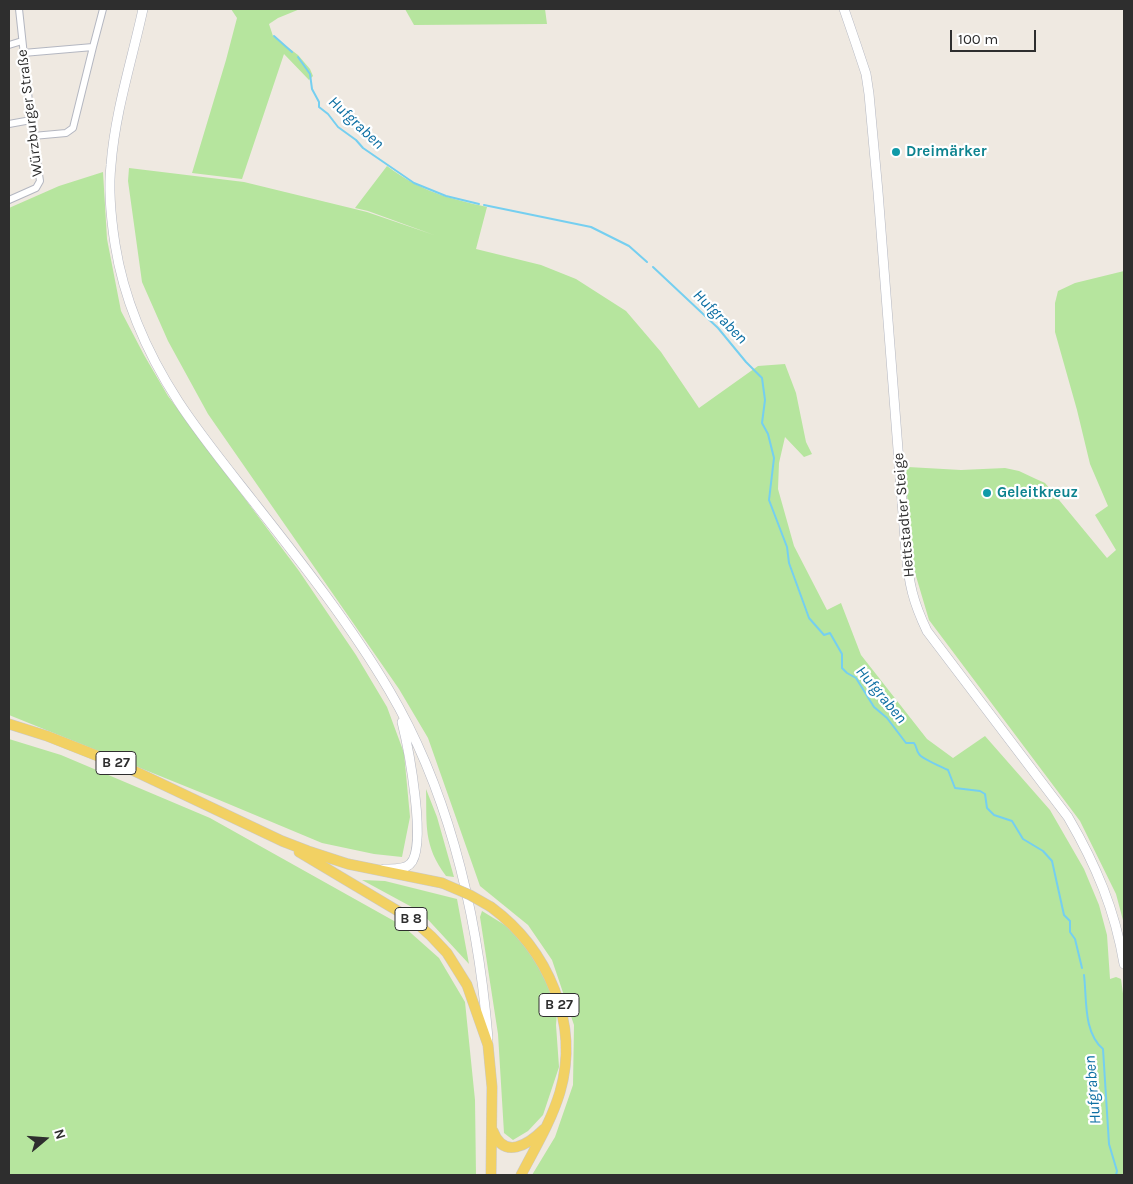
<!DOCTYPE html>
<html>
<head>
<meta charset="utf-8">
<style>
	body { margin:0 }
	#map { position:relative; width:1133px; height:1184px; overflow:hidden; background:#efe9e1; font-family:Karla,sans-serif }
	canvas { display:block }
	.frame { position:absolute; inset:0; border:10px solid #2e2e2e; pointer-events:none }
	.north { position:absolute; left:20px; top:1114px; width:50px; height:50px; -webkit-text-stroke:4px #fff; paint-order:stroke; rotate:72deg; font-size:14px; font-weight:700; line-height:20px; text-align:center; color:#2e2e2e }
	.north::after { content:''; display:block; margin:auto; width:18px; height:22px; background:#2e2e2e; clip-path:polygon(50% 0,100% 100%,50% 72%,0 100%) }
	.scale { position:absolute; left:950px; top:30px; width:86px; height:22px; box-sizing:border-box; border:2px solid #2e2e2e; border-top:0; padding-left:6px; font-size:15px; line-height:18px; white-space:nowrap; color:#2e2e2e; -webkit-text-stroke:4px #fff; paint-order:stroke }
</style>
</head>
<body>
<div id="map">
<canvas width="1133" height="1184"></canvas>
<div class="frame"></div>
<div class="north">N</div>
<div class="scale">100 m</div>
</div>
<script>
const ctx = document.querySelector('canvas').getContext('2d');
ctx.lineJoin = 'round';
function fillPath(path, color) { ctx.fillStyle = color; ctx.fill(path, 'evenodd'); }
function strokePath(path, color, width, dash) { ctx.strokeStyle = color; ctx.lineWidth = width; ctx.lineCap = dash ? 'butt' : 'round'; ctx.setLineDash(dash || []); ctx.stroke(path); }
function drawText(font, color, halo, rows, align = 'center') {
  ctx.font = font + ' Karla,sans-serif'; ctx.lineWidth = 4.5; ctx.setLineDash([]); ctx.textBaseline = 'middle'; ctx.strokeStyle = halo; ctx.fillStyle = color; for (const [text, x, y, turn = 0] of rows) {
    ctx.save(); ctx.translate(x, y); ctx.rotate((+turn || 0) * Math.PI / 180); ctx.textAlign = isNaN(turn) ? turn : align; if (halo) ctx.strokeText(text, 0, 0); ctx.fillText(text, 0, 0); ctx.restore();
  }
}
const green = new Path2D(`
	M231,9H300L278,18L269,24L273,36L298,55L310,69L313,76L309,80L284,54L242,179L192,173L226,60L237,18Z
	M405,9H545L547,24L414,25Z
	M387,166C420,191 447,198 487,207L476,249L541,265L576,279L626,311L661,352L699,408L758,366L785,364L796,393L806,442L812,454L804,457L785,437L779,463L778,489L794,546L827,610L841,603L861,655L927,739L953,758L985,736L1050,810L1084,869L1099,905L1107,935L1110,979L1116,977L1121,979L1124,1001V1175H532L555,1137L573,1085L574,1025L552,960L528,925L480,886L428,738L399,689L208,414L168,341L142,282L128,181L129,168L244,182L367,212L434,235L368,211L355,208Z
	M103,172L107,239L121,311L144,355L168,396L299,571L356,655L387,707L404,753L410,817L402,857L374,854L322,843L212,797L9,715V208L59,186Z
	M1124,271V924L1116,894L1080,821L929,620L913,566L905,470L908,467L961,470L1005,468L1019,471L1036,479L1045,483L1107,558L1116,550L1095,515L1108,506L1090,464L1077,410L1055,332V303L1058,291L1075,283Z
	M9,739L61,755L210,818L403,926L439,958L465,1002L475,1100L476,1175H9Z
	M426,789L437,817L454,877L446,876C423,845 427,825 426,789Z
	M362,880L385,881L457,899L469,964L421,912Z
	M482,911L508,927L527,947L551,988L557,1013L556,1025L559,1067L543,1115L528,1131L513,1140L504,1133L498,1034L480,917Z`);
const stream = new Path2D(`
	M274,36L292,52
	M298,57L310,74L312,89L319,102V107L328,114L338,127L356,140L363,148L414,183L446,196L479,204
	M484,205L591,227L629,246L647,262
	M653,267L718,328L746,362L762,378L765,400L762,423L768,434L774,458L769,500L787,547L789,563L809,618L824,635L830,633L842,654V668L847,673L856,678L874,707L887,718L906,743H914C917,747 916,750 919,754C922,759 942,767 948,770L955,788L980,791L985,794L987,808L994,815L1012,821L1023,839L1043,851L1052,861L1064,915L1070,921V932L1075,939L1082,968
	M1084,975C1087,999 1083,1032 1103,1049L1109,1144L1117,1171L1116,1175`);
const minor = new Path2D(`
	M9,45L22,41
	M93,47L103,9
	M23,53L93,47L73,128L66,133L33,136
	M9,124L31,120
	M9,200L36,188L40,181L31,120L19,9`);
const secondary = new Path2D(`
	M143,9C132,60 115,112 111,165C108,191 111,218 115,244C124,301 147,353 178,401C200,435 228,469 253,501C301,562 350,624 389,690C451,795 478,918 488,1038
	M844,9L856,44L866,74L869,94L878,192L906,552C909,584 913,602 927,631L1068,817C1096,865 1115,910 1124,964
	M384,869C392,869 404,870 410,864C428,848 408,746 402,722`);
const primary = new Path2D(`
	M9,724L47,736L128,768L282,841L308,851L348,864L442,883
	M299,852L413,920L431,936L447,953L467,985L488,1045L492,1087L491,1175
	M491,907C548,949 580,1023 560,1092C551,1122 535,1148 521,1175
	M493,1131C504,1160 528,1145 544,1129`);
const primaryBridge = new Path2D(`
	M442,883L470,895L491,907`);
const markers = [
	[896,152,5,"#0f9aa8"],
	[987,493,5,"#0f9aa8"]
];
const shields = [
	[116,763,40],
	[411,919,32],
	[559,1005,40]
];
const shieldNames = [
	["B 27",116,763],
	["B 8",411,919],
	["B 27",559,1005]
];
const streetNames = [
	["Würzburger Straße",30,113,-97],
	["Hettstadter Steige",904,515,-95]
];
const cultureNames = [
	["Dreimärker",906,152],
	["Geleitkreuz",997,493]
];
const waterNames = [
	["Hufgraben",356,123,43],
	["Hufgraben",720,317,45],
	["Hufgraben",881,695,50],
	["Hufgraben",1093,1090,-95]
];
fillPath(green, '#b6e59e');
strokePath(stream, '#75cff0', 2);
strokePath(minor, '#b4b7c1', 8);
strokePath(secondary, '#b4b7c1', 10);
strokePath(primary, '#c9c9c9', 11);
strokePath(minor, '#fff', 6);
strokePath(secondary, '#fff', 9);
strokePath(primary, '#f2d163', 10);
strokePath(primaryBridge, '#c9c9c9', 11, []);
strokePath(primaryBridge, '#f2d163', 10);
for (const [x, y, r, color] of markers) { const dot = new Path2D(); dot.arc(x, y, r, 0, 2 * Math.PI); ctx.fillStyle = color; ctx.fill(dot); strokePath(dot, '#fff', 2); }
for (const [x, y, w] of shields) { const box = new Path2D(); box.roundRect(x - w / 2, y - 11.5, w, 23, 4); ctx.fillStyle = '#fff'; ctx.fill(box); strokePath(box, '#2e2e2e', 1); }
drawText('bold 14px', '#2e2e2e', null, shieldNames);
drawText('15px', '#2e2e2e', '#fff', streetNames);
drawText('bold 15px', '#0d838f', '#fff', cultureNames, 'left');
drawText('italic 16px', '#0d6fa3', '#fff', waterNames);
</script>
</body>
</html>
